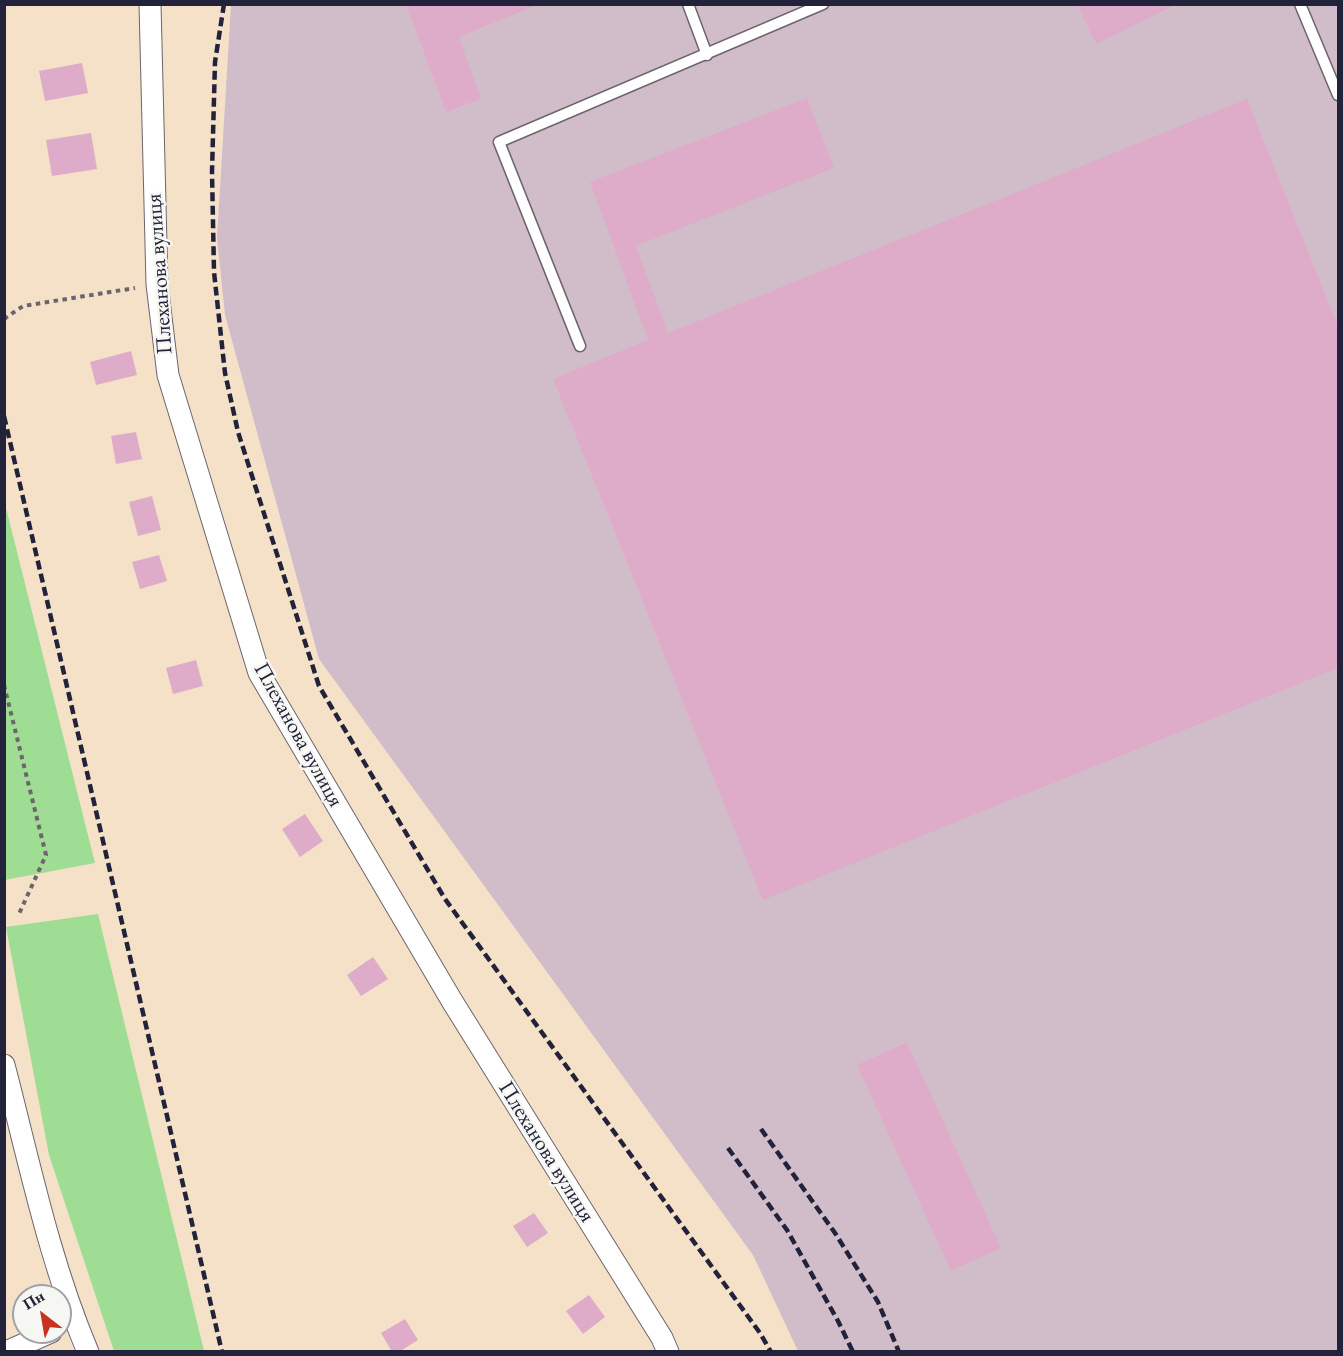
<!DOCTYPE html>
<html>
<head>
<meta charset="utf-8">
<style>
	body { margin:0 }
	#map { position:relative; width:1343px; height:1356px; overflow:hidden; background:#f4e1c7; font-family:"EB Garamond",serif }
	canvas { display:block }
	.frame { position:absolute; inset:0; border:6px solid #22223b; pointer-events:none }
	.north { position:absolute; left:12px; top:1284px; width:60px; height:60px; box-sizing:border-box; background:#f6f6f2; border:2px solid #a1a1a9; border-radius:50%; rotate:329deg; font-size:16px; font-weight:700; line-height:24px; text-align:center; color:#22223b }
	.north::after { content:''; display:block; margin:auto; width:21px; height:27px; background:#c8321e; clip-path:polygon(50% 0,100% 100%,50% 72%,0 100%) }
</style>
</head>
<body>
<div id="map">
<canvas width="1343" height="1356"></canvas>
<div class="frame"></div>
<div class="north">Пн</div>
</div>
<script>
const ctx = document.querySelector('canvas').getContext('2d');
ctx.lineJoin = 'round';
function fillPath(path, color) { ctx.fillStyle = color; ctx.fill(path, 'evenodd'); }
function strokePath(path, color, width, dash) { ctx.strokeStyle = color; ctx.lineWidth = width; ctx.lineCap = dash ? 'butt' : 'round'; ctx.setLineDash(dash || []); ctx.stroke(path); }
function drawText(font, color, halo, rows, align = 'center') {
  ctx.font = font + ' "EB Garamond",serif'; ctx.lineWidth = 5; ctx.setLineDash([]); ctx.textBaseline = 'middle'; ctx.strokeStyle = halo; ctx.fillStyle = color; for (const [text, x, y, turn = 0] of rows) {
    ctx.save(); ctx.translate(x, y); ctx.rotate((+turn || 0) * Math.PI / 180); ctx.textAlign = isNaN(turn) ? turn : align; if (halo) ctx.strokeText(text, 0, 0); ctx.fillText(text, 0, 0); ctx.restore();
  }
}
const industrial = new Path2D(`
	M231,5H1338V1351H798L753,1255L319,659L225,315L217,238Z`);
const green = new Path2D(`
	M5,504L95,863L5,880H4Z
	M98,914L204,1351H114L49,1155L6,927Z`);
const building = new Path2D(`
	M406,4H537V5L459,37L481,99L446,112Z
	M1077,4H1177L1096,44Z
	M82,63L88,93L45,101L39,71Z
	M807,98L834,168L636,246L668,333L1247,99L1338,326V668L763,900L553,379L648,340L590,182Z
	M91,133L97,169L52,176L46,140Z
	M131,351L137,375L96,385L90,362Z
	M136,432L142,459L116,464L111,436Z
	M152,496L161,530L138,536L129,502Z
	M159,555L167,581L140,589L132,562Z
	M196,660L203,686L173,694L166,668Z
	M305,814L323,841L300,857L282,829Z
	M373,957L388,979L361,996L347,975Z
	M907,1042L1001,1248L951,1271L857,1065Z
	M534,1213L548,1233L527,1247L513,1226Z
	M589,1295L605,1317L583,1334L566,1311Z
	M405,1319L418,1340L399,1352H392L381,1333Z`);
const path = new Path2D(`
	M4,319L23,306L135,288
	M4,685L46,855L18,916`);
const lane = new Path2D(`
	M688,4L707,55
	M1300,4L1338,95
	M580,346L499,142L823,4`);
const street = new Path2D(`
	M150,4L157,284L168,375L259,673L452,1001L662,1338L668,1352
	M4,1065C29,1161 49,1260 88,1352
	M6,1352L51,1332`);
const rail = new Path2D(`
	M224,4L215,62L212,172L214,272L225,373L238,432L319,686L445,899L760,1333L771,1352
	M4,416L222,1352
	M761,1129L835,1233L878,1302L899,1352
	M728,1148L787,1230L838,1321L853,1352`);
const streetNames = [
	["Плеханова вулиця",160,274,-94],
	["Плеханова вулиця",298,735,61],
	["Плеханова вулиця",546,1152,58]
];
fillPath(industrial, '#d1bdc9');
fillPath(green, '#9edd93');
fillPath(building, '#deacc9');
strokePath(lane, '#6c656c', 13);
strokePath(street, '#6c656c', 23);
strokePath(path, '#6c656c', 4, [4.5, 4.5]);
strokePath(lane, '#fff', 10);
strokePath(street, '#fff', 21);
strokePath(rail, '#22223b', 4.5, [9, 4.5]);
drawText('22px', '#22223b', '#f6f6f2', streetNames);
</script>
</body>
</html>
